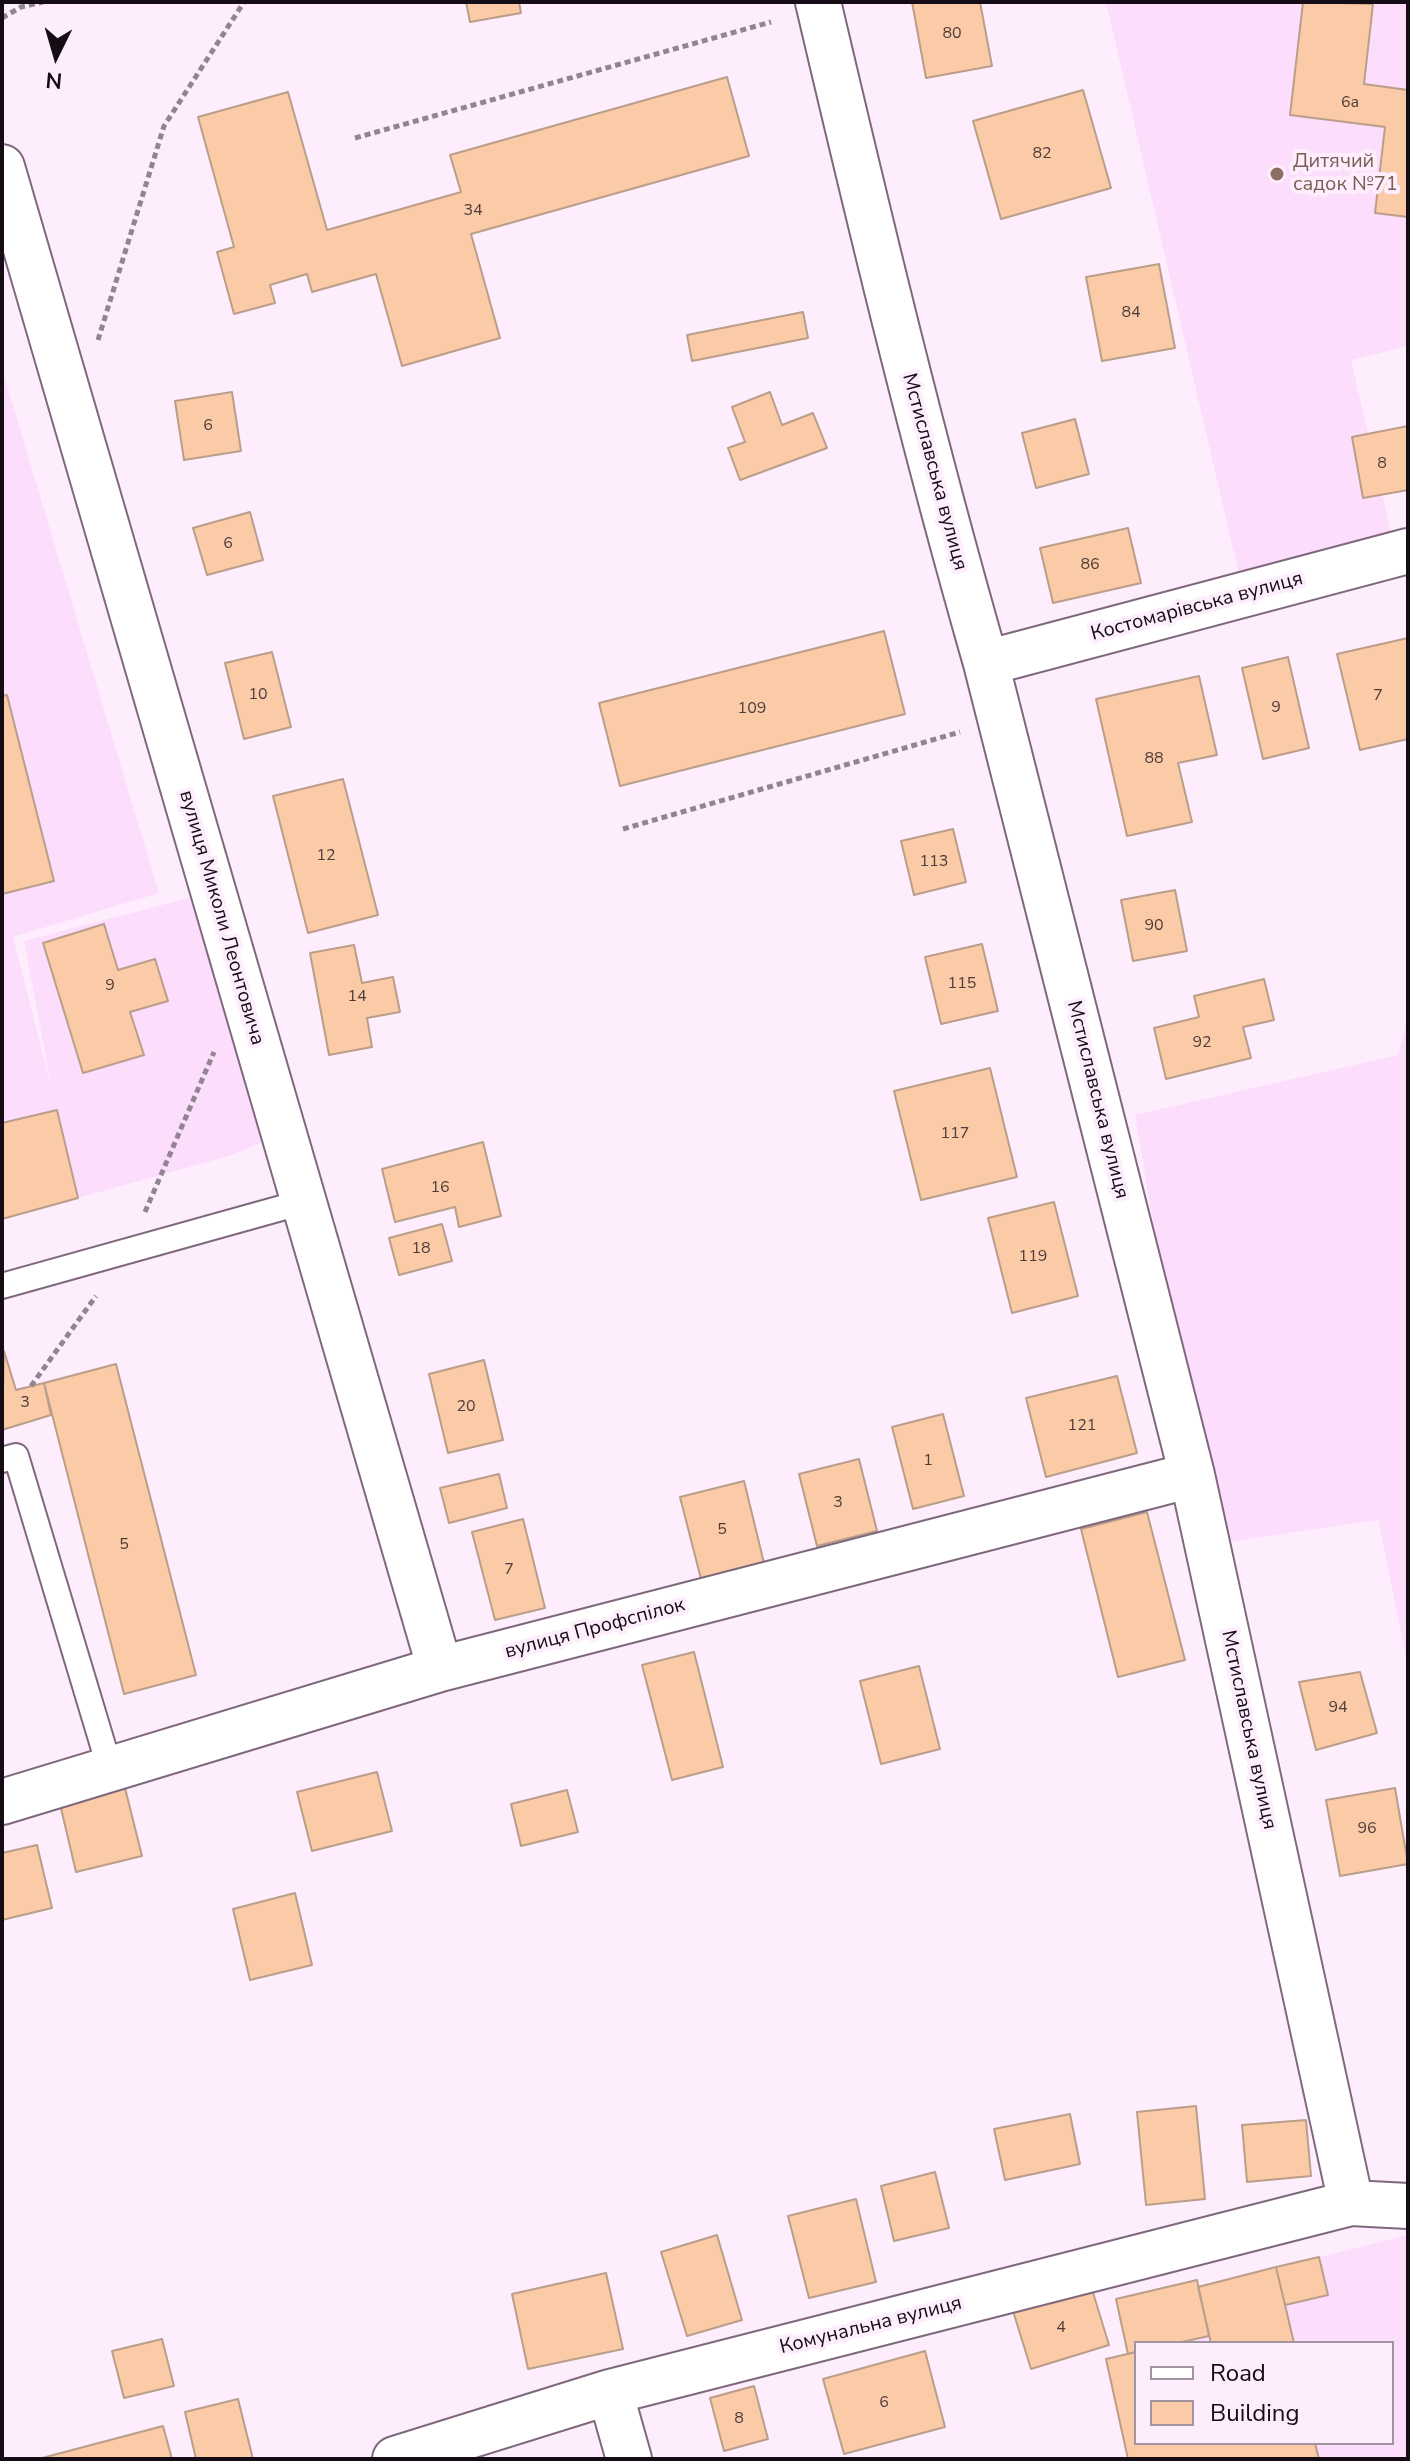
<!DOCTYPE html>
<html>
<head>
<meta charset="utf-8">
<style>
	body { margin:0 }
	#map { position:relative; width:1410px; height:2461px; overflow:hidden; background:#feeefd; font-family:"Nunito Sans",sans-serif }
	canvas { display:block }
	.frame { position:absolute; inset:0; border:4px solid #150c15; pointer-events:none }
	.legend { position:absolute; left:1134px; top:2341px; width:260px; height:104px; box-sizing:border-box; background:#feeefd; border:2px solid #a194a0; margin:0; padding:10px 14px; list-style:none; font-size:24px; color:#150c15 }
	.legend li { display:flex; align-items:center; gap:16px; height:40px }
	.legend b { width:40px; border:2px solid #a194a0 }
	.north { position:absolute; left:16px; top:16px; width:80px; height:80px; -webkit-text-stroke:6px #feeefd; paint-order:stroke; rotate:185deg; font-size:22px; font-weight:700; line-height:32px; text-align:center; color:#150c15 }
	.north::after { content:''; display:block; margin:auto; width:28px; height:36px; background:#150c15; clip-path:polygon(50% 0,100% 100%,50% 72%,0 100%) }
</style>
</head>
<body>
<div id="map">
<canvas width="1410" height="2461"></canvas>
<div class="frame"></div>
<ul class="legend">
<li><b style="height:10px;background:#fff"></b>Road</li>
<li><b style="height:22px;background:#fbcaa7"></b>Building</li>
</ul>
<div class="north">N</div>
</div>
<script>
const ctx = document.querySelector('canvas').getContext('2d');
ctx.lineJoin = 'round';
function fillPath(path, color) { ctx.fillStyle = color; ctx.fill(path, 'evenodd'); }
function strokePath(path, color, width, dash) { ctx.strokeStyle = color; ctx.lineWidth = width; ctx.lineCap = dash ? 'butt' : 'round'; ctx.setLineDash(dash || []); ctx.stroke(path); }
function drawText(font, color, halo, rows, align = 'center') {
  ctx.font = font + ' "Nunito Sans",sans-serif'; ctx.lineWidth = 8; ctx.setLineDash([]); ctx.textBaseline = 'middle'; ctx.strokeStyle = halo; ctx.fillStyle = color; for (const [text, x, y, turn = 0] of rows) {
    ctx.save(); ctx.translate(x, y); ctx.rotate((+turn || 0) * Math.PI / 180); ctx.textAlign = isNaN(turn) ? turn : align; if (halo) ctx.strokeText(text, 0, 0); ctx.fillText(text, 0, 0); ctx.restore();
  }
}
const built = new Path2D(`
	M1106,2H1408V346L1351,360L1393,540L1239,575Z
	M2,369L159,893L13,937L52,1090L24,941L200,895L270,1139L229,1156L2,1219Z
	M1408,1018V1665L1378,1520L1207,1545L1135,1115L1398,1055Z
	M1408,2235V2459H1128L1107,2359L1128,2354L1116,2299L1197,2280L1199,2287ZM1136,2343H1392V2443H1136Z`);
const building = new Path2D(`
	M466,2H519L521,13L470,22Z
	M912,2H980L992,66L926,78Z
	M1303,2L1373,4L1364,84L1408,90V217L1375,213L1385,127L1290,115Z
	M727,77L749,156L471,234L500,338L402,366L376,274L312,292L307,274L270,285L275,303L234,314L217,252L234,247L198,117L288,92L327,230L461,192L450,155Z
	M1083,90L1111,188L1001,219L973,121Z
	M1159,264L1175,348L1102,361L1086,277Z
	M803,312L808,338L692,361L687,335Z
	M232,392L241,451L184,460L175,401Z
	M770,392L782,425L813,413L827,448L740,480L728,448L745,442L732,407Z
	M1075,419L1089,474L1036,488L1022,433Z
	M1408,426V490L1363,498L1352,437Z
	M250,512L263,560L207,575L193,528Z
	M1128,528L1141,583L1053,603L1040,548Z
	M884,631L905,714L620,786L599,703Z
	M1408,638V739L1360,750L1337,654Z
	M272,652L291,727L244,739L225,663Z
	M1288,657L1309,748L1263,759L1242,668Z
	M1199,676L1217,755L1178,763L1192,822L1127,836L1096,699Z
	M7,695L54,881L2,894V696Z
	M343,779L378,915L308,933L273,796Z
	M953,829L966,882L914,895L901,841Z
	M1175,890L1187,951L1133,961L1121,900Z
	M104,924L118,970L155,959L168,1001L130,1012L144,1055L83,1073L43,943Z
	M982,944L998,1011L941,1024L925,957Z
	M354,945L362,983L393,977L400,1012L367,1018L372,1047L329,1055L310,953Z
	M1264,979L1274,1020L1243,1027L1251,1058L1166,1079L1154,1028L1199,1017L1194,996Z
	M990,1068L1017,1177L921,1200L894,1091Z
	M57,1110L78,1198L2,1219V1123Z
	M483,1142L501,1216L459,1227L455,1207L395,1222L382,1169Z
	M1054,1202L1078,1296L1012,1313L988,1218Z
	M442,1224L452,1261L399,1275L389,1238Z
	M4,1351L16,1390L44,1383L51,1415L2,1430Z
	M484,1360L503,1440L448,1453L429,1374Z
	M116,1364L196,1675L124,1694L44,1383Z
	M1117,1376L1137,1453L1046,1477L1026,1398Z
	M943,1414L964,1496L913,1509L892,1427Z
	M859,1459L877,1531L817,1546L799,1474Z
	M499,1474L507,1508L449,1523L440,1488Z
	M744,1481L764,1563L701,1579L680,1497Z
	M1147,1512L1185,1660L1118,1677L1081,1529Z
	M523,1519L545,1608L495,1620L472,1532Z
	M694,1652L723,1767L672,1780L642,1665Z
	M919,1666L940,1749L881,1764L860,1681Z
	M1360,1672L1377,1733L1316,1750L1299,1682Z
	M377,1772L392,1831L312,1851L297,1792Z
	M125,1788L142,1856L76,1872L60,1804Z
	M1395,1788L1408,1864L1340,1876L1326,1800Z
	M567,1790L578,1832L521,1846L511,1804Z
	M37,1845L52,1908L2,1920V1853Z
	M295,1893L312,1965L250,1980L233,1909Z
	M1196,2106L1205,2199L1146,2205L1137,2112Z
	M1070,2114L1080,2164L1005,2180L994,2129Z
	M1306,2120L1311,2176L1247,2182L1242,2125Z
	M935,2172L949,2228L894,2241L881,2186Z
	M856,2199L876,2282L809,2298L788,2216Z
	M717,2235L742,2320L687,2336L661,2252Z
	M1319,2257L1328,2295L1285,2305L1276,2267Z
	M1276,2267L1294,2343H1211L1198,2287Z
	M606,2273L623,2349L528,2369L512,2294Z
	M1197,2280L1209,2336L1177,2343H1136V2352L1128,2354L1116,2299Z
	M1091,2286L1109,2345L1031,2369L1013,2311Z
	M162,2339L174,2386L124,2398L112,2351Z
	M925,2351L945,2427L844,2454L823,2379Z
	M1136,2352V2443H1315L1319,2459H1128L1106,2359Z
	M754,2386L768,2439L724,2451L710,2398Z
	M238,2399L253,2459H196L185,2412Z
	M163,2426L172,2459L42,2458Z`);
const path = new Path2D(`
	M2,18L21,7L43,2
	M355,138L771,22
	M98,340L164,126L244,2
	M623,829L960,732
	M145,1212L214,1052
	M31,1386L96,1296`);
const service = new Path2D(`
	M2,1286L303,1202
	M2,1460L16,1456L110,1769`);
const minor = new Path2D(`
	M818,2C870,223 923,444 986,663L1192,1475L1351,2203
	M2,167L440,1669
	M986,663L1408,551
	M2,1802L440,1669L1192,1475
	M610,2392L629,2459
	M395,2459L610,2392L1351,2203L1408,2206`);
const markers = [
	[1277,174,8,"#8d6e63"]
];
const numberNames = [
	["80",952,34],
	["6а",1350,103],
	["82",1042,154],
	["34",473,211],
	["84",1131,313],
	["6",208,426],
	["8",1382,464],
	["6",228,544],
	["86",1090,565],
	["10",258,695],
	["7",1378,696],
	["9",1276,708],
	["109",752,709],
	["88",1154,759],
	["12",326,856],
	["113",934,862],
	["90",1154,926],
	["115",962,984],
	["9",110,986],
	["14",357,997],
	["92",1202,1043],
	["117",955,1134],
	["16",440,1188],
	["18",421,1249],
	["119",1033,1257],
	["3",25,1403],
	["20",466,1407],
	["121",1082,1426],
	["1",928,1461],
	["3",838,1503],
	["5",722,1530],
	["5",124,1545],
	["7",509,1570],
	["94",1338,1708],
	["96",1367,1829],
	["4",1061,2328],
	["6",884,2403],
	["8",739,2419]
];
const educationNames = [
	["Дитячий",1293,162],
	["садок №71",1293,185]
];
const streetNames = [
	["Мстиславська вулиця",934,472,75],
	["Костомарівська вулиця",1197,607,-15],
	["вулиця Миколи Леонтовича",221,918,74],
	["Мстиславська вулиця",1097,1100,76],
	["вулиця Профспілок",595,1629,-15],
	["Мстиславська вулиця",1248,1730,78],
	["Комунальна вулиця",871,2326,-14]
];
fillPath(built, '#fdddfc');
fillPath(building, '#fbcaa7');
strokePath(building, '#ba9e89', 2);
strokePath(service, '#7f687e', 28);
strokePath(minor, '#7f687e', 48);
strokePath(path, '#928592', 5, [6, 4]);
strokePath(service, '#fff', 24);
strokePath(minor, '#fff', 44);
for (const [x, y, r, color] of markers) { const dot = new Path2D(); dot.arc(x, y, r, 0, 2 * Math.PI); ctx.fillStyle = color; ctx.fill(dot); strokePath(dot, '#feeefd', 3); }
drawText('16px', '#4e3c3a', null, numberNames);
drawText('20px', '#785e54', '#feeefd', educationNames, 'left');
drawText('20px', '#150c15', '#feeefd', streetNames);
</script>
</body>
</html>
